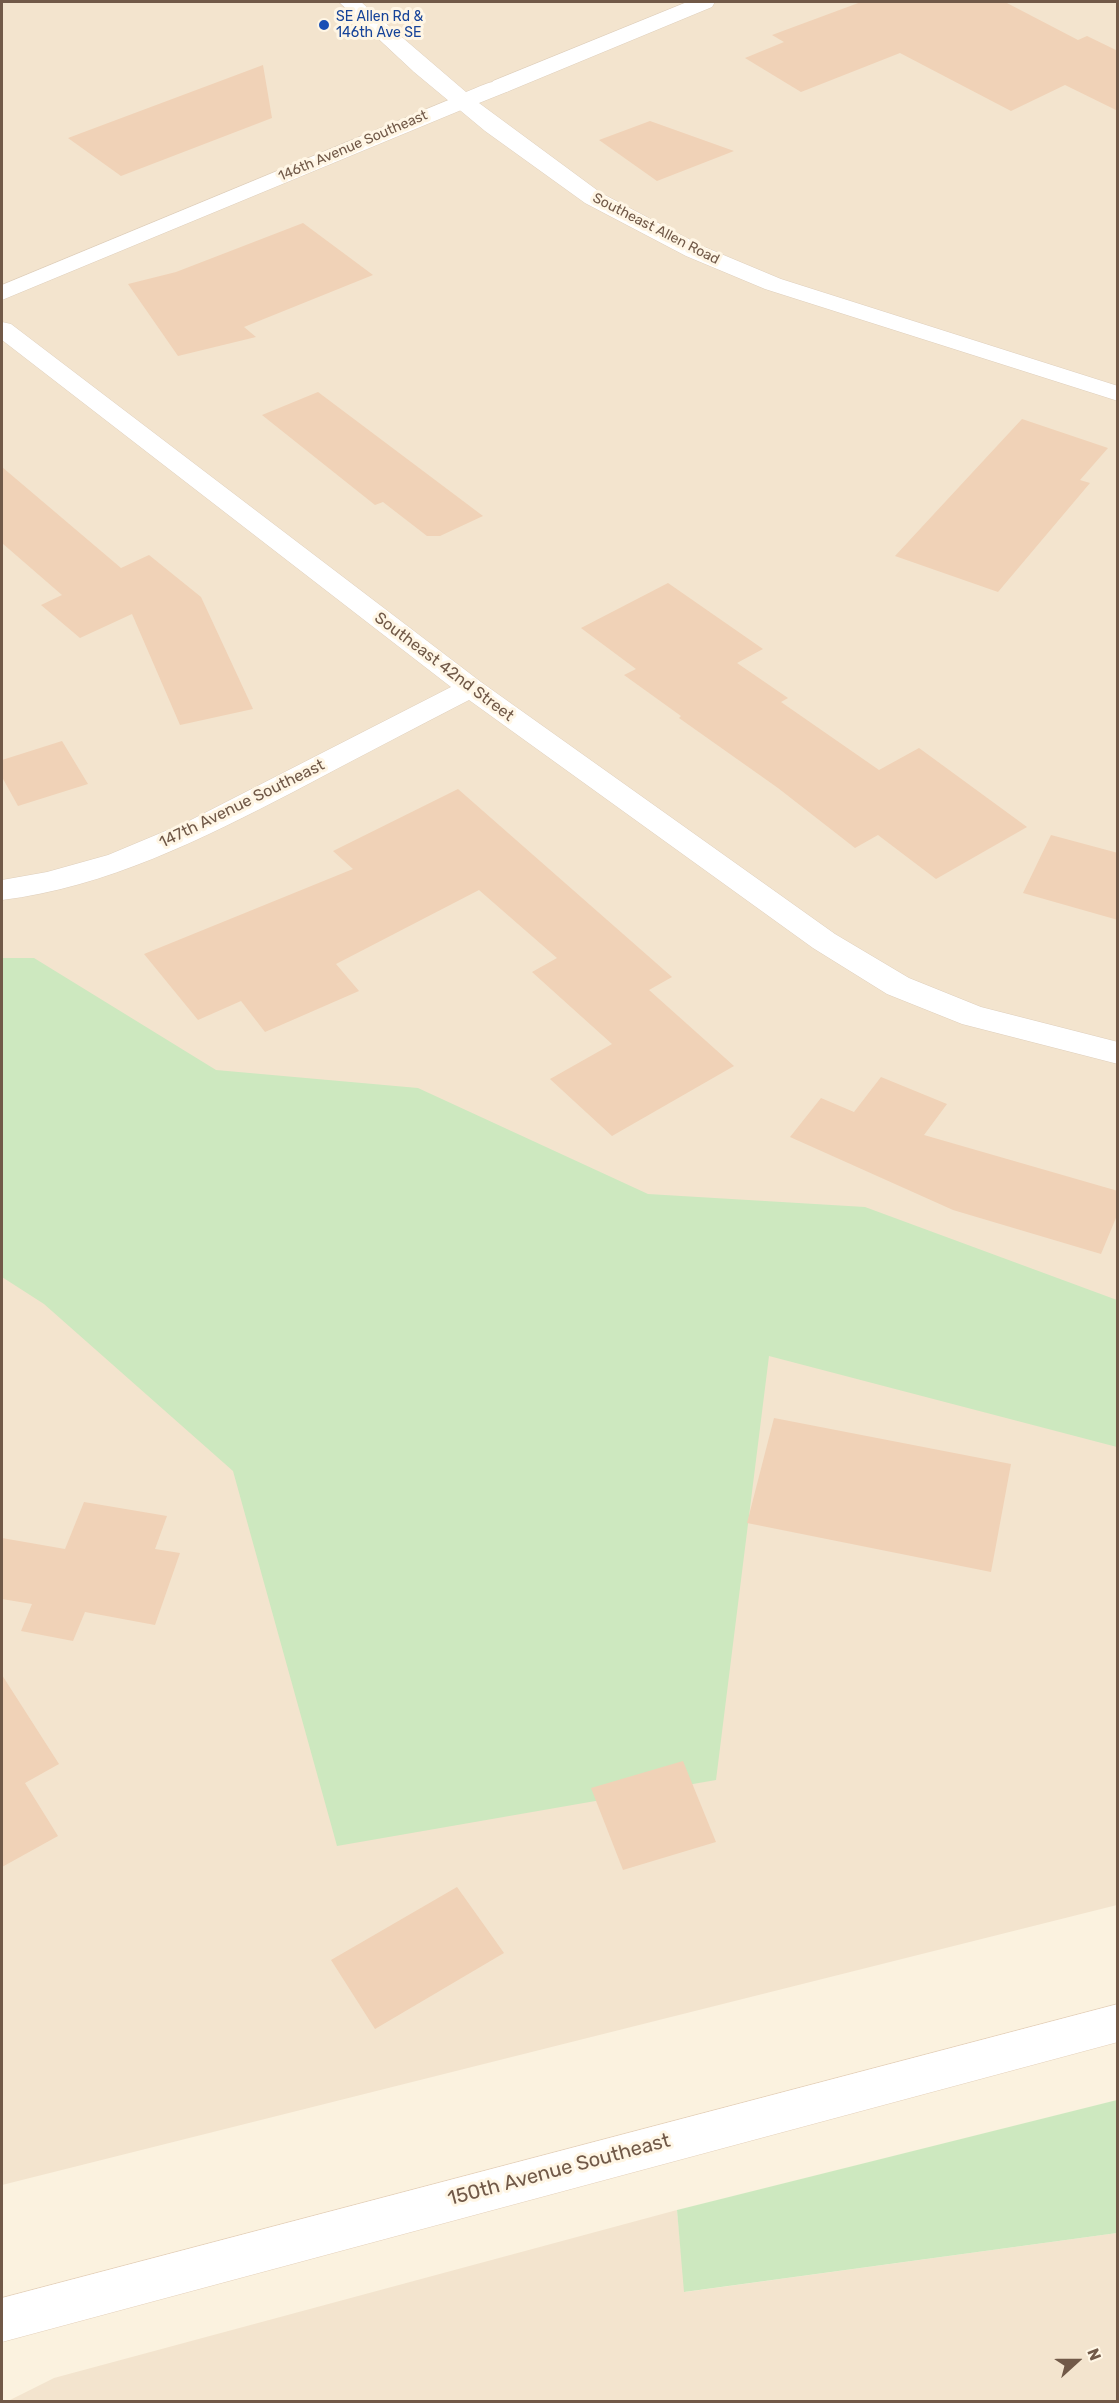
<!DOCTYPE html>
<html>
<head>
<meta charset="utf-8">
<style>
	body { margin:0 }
	#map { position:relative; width:1119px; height:2403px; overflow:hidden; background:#fbf2df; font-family:Rubik,sans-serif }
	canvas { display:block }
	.frame { position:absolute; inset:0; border:3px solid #715948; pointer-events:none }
	.north { position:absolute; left:1047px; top:2331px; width:60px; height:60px; -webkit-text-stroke:4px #fff6e5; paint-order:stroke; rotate:69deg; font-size:16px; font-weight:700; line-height:24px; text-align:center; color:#715948 }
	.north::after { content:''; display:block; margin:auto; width:21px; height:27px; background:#715948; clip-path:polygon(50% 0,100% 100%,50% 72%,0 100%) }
</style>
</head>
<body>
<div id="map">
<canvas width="1119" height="2403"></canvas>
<div class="frame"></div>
<div class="north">N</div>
</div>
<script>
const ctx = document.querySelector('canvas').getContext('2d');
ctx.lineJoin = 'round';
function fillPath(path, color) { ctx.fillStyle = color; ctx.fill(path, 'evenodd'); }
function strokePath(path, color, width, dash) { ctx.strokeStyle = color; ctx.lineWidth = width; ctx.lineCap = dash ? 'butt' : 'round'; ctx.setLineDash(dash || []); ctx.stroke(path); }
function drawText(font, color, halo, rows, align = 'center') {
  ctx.font = font + ' Rubik,sans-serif'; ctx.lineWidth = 6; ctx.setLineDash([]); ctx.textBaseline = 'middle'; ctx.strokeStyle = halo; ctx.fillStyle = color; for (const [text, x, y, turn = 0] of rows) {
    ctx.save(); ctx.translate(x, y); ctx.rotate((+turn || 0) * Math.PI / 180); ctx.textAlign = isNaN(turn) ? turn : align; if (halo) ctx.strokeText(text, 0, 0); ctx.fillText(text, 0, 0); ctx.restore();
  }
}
const residential = new Path2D(`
	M2,2H1117V1905L2,2185Z
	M677,2210L685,2292L1117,2233V2401L6,2402L54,2378Z`);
const green = new Path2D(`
	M2,958H34L216,1070L418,1088L648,1194L865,1207L1117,1300V1447L769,1356L716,1780L337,1846L233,1471L44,1304L2,1277Z
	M1117,2100V2233L684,2292L677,2210Z`);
const building = new Path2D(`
	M861,2H1005L1078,40L1087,36L1118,51V111L1065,85L1011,111L900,53L801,92L745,58L784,42L772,35Z
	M263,65L272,118L121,176L68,138Z
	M650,121L734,151L657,181L599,140Z
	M303,223L373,275L244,327L256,337L178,356L128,284L176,272Z
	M318,392L483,516L440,536H427L383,502L375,505L262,415Z
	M1022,419L1108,448L1080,480L1090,483L998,592L895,556Z
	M2,467L121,568L149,555L201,597L253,709L180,725L132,614L80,638L41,605L62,595L2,543Z
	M668,583L763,649L737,663L788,698L781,702L879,770L919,748L1027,827L936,879L878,835L855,848L778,788L679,718L681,716L624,675L636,669L581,628Z
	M62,741L88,784L18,806L2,777V760Z
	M458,789L672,977L649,990L734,1066L612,1136L550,1079L612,1044L532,972L557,958L479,890L336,964L359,991L265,1032L241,1001L198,1020L144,954L353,869L333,851Z
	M1051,835L1118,853V920L1023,893Z
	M881,1077L947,1104L924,1135L1118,1191V1213L1101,1254L953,1210L790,1137L821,1098L854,1112Z
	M774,1418L1011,1464L991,1572L747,1523Z
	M84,1502L167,1516L155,1549L180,1553L155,1625L85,1612L73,1641L21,1631L32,1604L2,1599V1538L65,1549Z
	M2,1675L59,1764L25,1783L58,1836L2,1867Z
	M683,1761L716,1842L623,1870L591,1788Z
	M457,1887L504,1953L375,2029L331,1960Z`);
const minor = new Path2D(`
	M687,2H715L712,7L509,91L501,93L493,91L490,86L493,81Z
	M463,94L471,96L474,101L471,106L2,300V285Z
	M2,322L11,324L481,682L835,934L909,978L981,1007L1118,1042V1064L962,1024L887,994L813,948L469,700C411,730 353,760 295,791C202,839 107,887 2,900V880L47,872L108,855L187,822L451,687L2,340Z`);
const tertiary = new Path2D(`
	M339,2H361L466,92C479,87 494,78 509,81L512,86L509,91L479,103L601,193L702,246L781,279L1118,386V401L765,289L686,256L585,203L485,131L414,72Z`);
const secondary = new Path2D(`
	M1118,2004V2042L2,2342V2298Z`);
const markers = [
	[324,25,6,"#1a4fb4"]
];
const farTransitnames = [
	["SE Allen Rd &",336,17],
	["146th Ave SE",336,33]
];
const farStreetnames = [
	["146th Avenue Southeast",353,146,-23],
	["Southeast Allen Road",656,229,27]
];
const streetNames = [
	["Southeast 42nd Street",444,667,37],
	["147th Avenue Southeast",242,804,-26]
];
const nearStreetnames = [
	["150th Avenue Southeast",559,2170,-15]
];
fillPath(residential, '#f3e4ce');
fillPath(green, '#cde8bf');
fillPath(building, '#f0d2b7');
strokePath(minor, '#dfcfbc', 1);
strokePath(tertiary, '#dfcfbc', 1);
strokePath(secondary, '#e4d0ba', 1);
fillPath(minor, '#fff');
fillPath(tertiary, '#fff');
fillPath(secondary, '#fff');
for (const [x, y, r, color] of markers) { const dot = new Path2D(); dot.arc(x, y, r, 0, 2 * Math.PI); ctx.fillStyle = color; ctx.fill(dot); strokePath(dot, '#fff6e5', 2); }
drawText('14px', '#164399', '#fff6e5', farTransitnames, 'left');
drawText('14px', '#715948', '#fff6e5', farStreetnames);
drawText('16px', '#715948', '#fff6e5', streetNames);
drawText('20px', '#715948', '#fff6e5', nearStreetnames);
</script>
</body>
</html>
